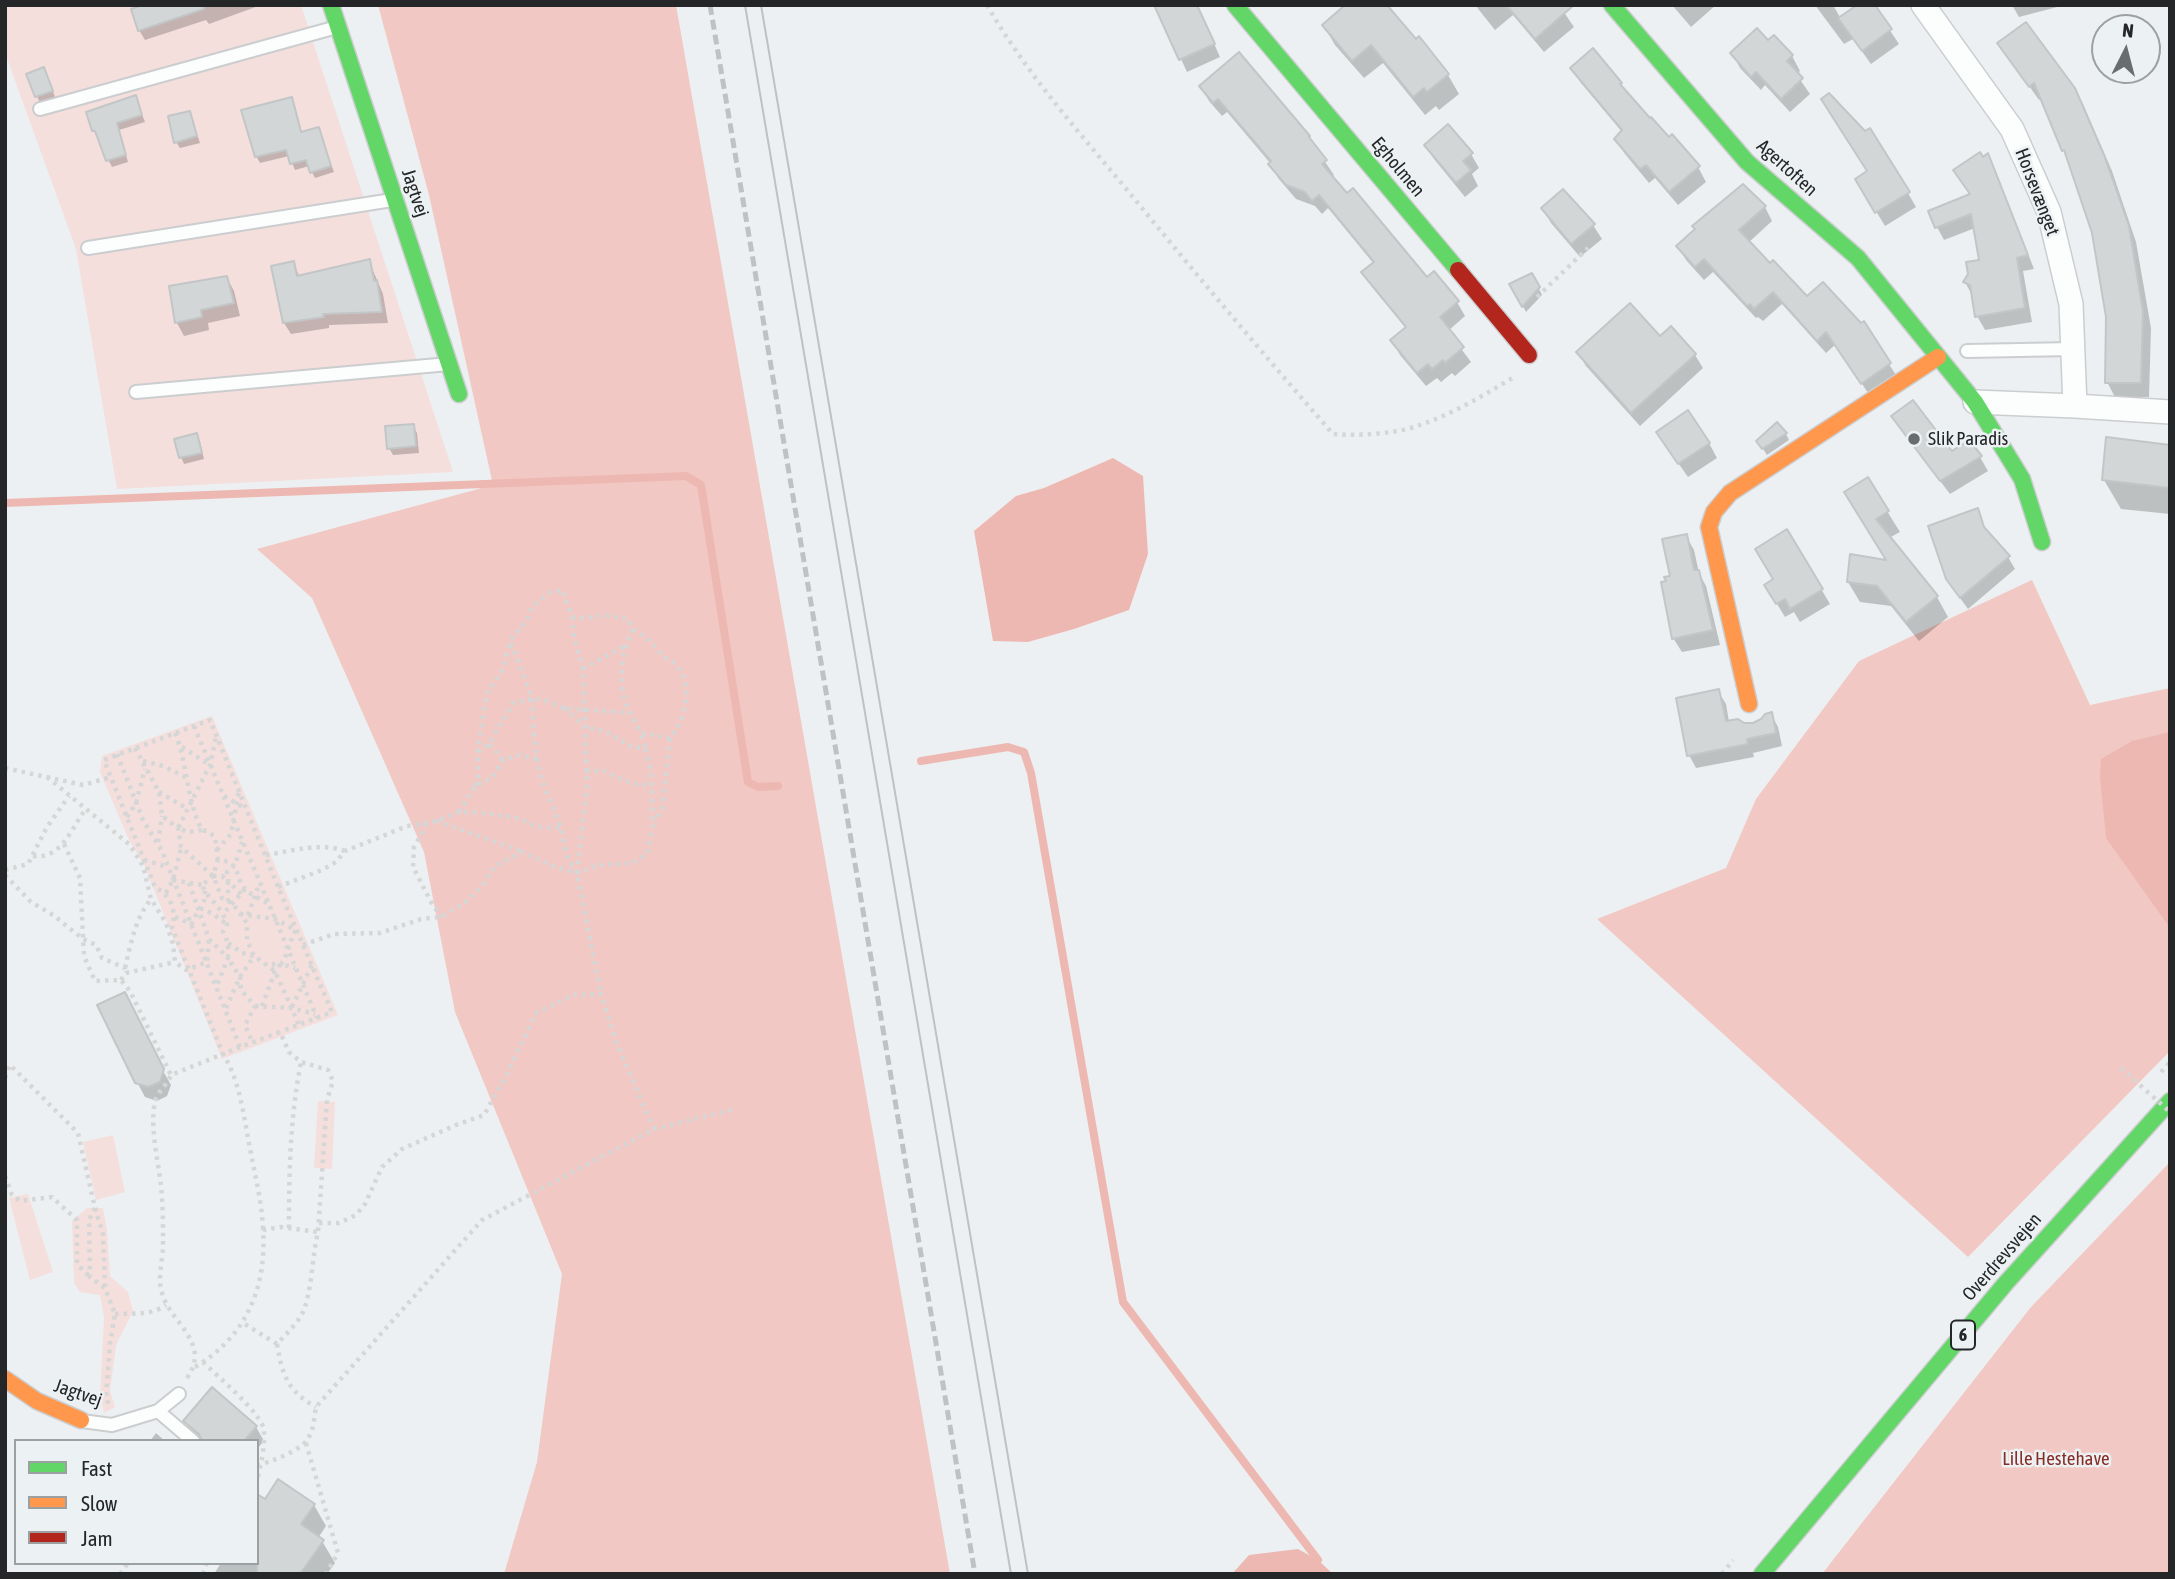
<!DOCTYPE html>
<html>
<head>
<meta charset="utf-8">
<style>
	body { margin:0 }
	#map { position:relative; width:2175px; height:1579px; overflow:hidden; background:#edf0f2; font-family:"Asap Condensed",sans-serif }
	canvas { display:block }
	.frame { position:absolute; inset:0; border:7px solid #242627; pointer-events:none }
	.legend { position:absolute; left:14px; top:1439px; width:245px; height:126px; box-sizing:border-box; background:#ecf1f3; border:2px solid #9ca0a1; margin:0; padding:9px 12px; list-style:none; font-size:21px; color:#242627 }
	.legend li { display:flex; align-items:center; gap:14px; height:35px }
	.legend b { width:35px; border:2px solid #9ca0a1 }
	.north { position:absolute; left:2091px; top:14px; width:70px; height:70px; box-sizing:border-box; background:#ecf1f3; border:2px solid #9ca0a1; border-radius:50%; rotate:6deg; font-size:19px; font-weight:700; line-height:28px; text-align:center; color:#242627 }
	.north::after { content:''; display:block; margin:auto; width:24px; height:32px; background:#6a6d6e; clip-path:polygon(50% 0,100% 100%,50% 72%,0 100%) }
</style>
</head>
<body>
<div id="map">
<canvas width="2175" height="1579"></canvas>
<div class="frame"></div>
<ul class="legend">
<li><b style="height:9px;background:#63d668"></b>Fast</li>
<li><b style="height:9px;background:#ff974d"></b>Slow</li>
<li><b style="height:9px;background:#b3261e"></b>Jam</li>
</ul>
<div class="north">N</div>
</div>
<script>
const ctx = document.querySelector('canvas').getContext('2d');
ctx.lineJoin = 'round';
function fillPath(path, color) { ctx.fillStyle = color; ctx.fill(path, 'evenodd'); }
function strokePath(path, color, width, dash) { ctx.strokeStyle = color; ctx.lineWidth = width; ctx.lineCap = dash ? 'butt' : 'round'; ctx.setLineDash(dash || []); ctx.stroke(path); }
function drawText(font, color, halo, rows, align = 'center') {
  ctx.font = font + ' "Asap Condensed",sans-serif'; ctx.lineWidth = 5; ctx.setLineDash([]); ctx.textBaseline = 'middle'; ctx.strokeStyle = halo; ctx.fillStyle = color; for (const [text, x, y, turn = 0] of rows) {
    ctx.save(); ctx.translate(x, y); ctx.rotate((+turn || 0) * Math.PI / 180); ctx.textAlign = isNaN(turn) ? turn : align; if (halo) ctx.strokeText(text, 0, 0); ctx.fillText(text, 0, 0); ctx.restore();
  }
}
const green = new Path2D(`
	M5,5H301L453,472L117,489L76,249L5,53Z
	M212,716L338,1015L222,1059L144,865L129,840L100,772L102,756Z
	M318,1101L335,1102L332,1169L314,1168Z
	M113,1135L125,1192L96,1200L83,1142Z
	M28,1194L53,1272L30,1280L9,1198Z
	M87,1208H103L107,1230L110,1276L128,1292L133,1311L116,1345L110,1391L115,1407L104,1413L100,1395L104,1317L100,1295L80,1292L74,1283L72,1221Z`);
const forest = new Path2D(`
	M378,5H676L950,1574H504L537,1462L562,1274L455,1012L424,852L312,598L257,549L493,485L429,195Z
	M2032,580L2090,705L2170,688V1051L1968,1257L1597,919L1726,868L1756,799L1859,661Z
	M2170,1162V1574H1822L2031,1307Z`);
const water = new Path2D(`
	M1113,458L1143,476L1148,554L1129,610L1074,629L1028,642L993,641L974,531L1016,496L1044,488Z
	M2170,732V928L2106,838L2100,777L2101,759L2132,741Z
	M1298,1549L1318,1560L1333,1574H1232L1249,1555Z`);
const shadow = new Path2D(`
	M149,5H261L209,24L206,20L145,40L139,30Z
	M1156,5H1197L1220,57L1187,72Z
	M1475,5H1559L1574,27L1544,52L1513,15L1495,30Z
	M1672,5H1716L1691,27Z
	M1815,5H1833L1841,19L1873,5L1899,44L1871,64L1853,39L1844,44Z
	M2012,5H2065L2019,17Z
	M1324,26L1448,75L1459,94L1439,110L1436,106L1425,115L1383,63L1364,78L1335,45Z
	M1768,43L1792,56L1800,71L1796,74L1810,94L1790,112L1765,85L1761,90L1740,68L1732,53Z
	M1999,43L2074,89L2083,104L2112,171L2136,242L2151,328L2149,397H2115L2107,382L2108,317L2094,232L2068,158L2042,98L2039,100Z
	M1572,68L1620,84L1627,95L1698,167L1706,182L1678,205L1655,178L1649,183L1625,154L1616,139L1623,133L1581,83Z
	M28,75H47L55,97L40,103Z
	M1201,87L1314,146L1334,175L1331,177L1427,279L1457,302L1465,316L1448,331L1471,362L1455,376L1452,373L1441,382L1437,378L1426,386L1400,355L1392,340L1407,329L1372,287L1364,273L1374,264L1328,208L1322,214L1315,206L1296,199L1278,178L1271,164L1227,112L1222,116L1209,101Z
	M135,97L145,122L119,130L128,162L112,167L94,131Z
	M291,99L295,106L302,133L318,129L334,172L315,178L309,166L295,170L289,156L260,163L256,156Z
	M190,113L200,143L180,148L176,142Z
	M1426,145L1471,154L1479,168L1472,174L1478,186L1465,197L1434,159Z
	M1987,156L1995,169L2034,269L2023,271L2032,322L1985,330L1977,316L1972,295L1965,282L1981,262L1975,228L1944,240L1937,227L1971,196L1982,159Z
	M1857,180L1908,193L1916,207L1885,226Z
	M1743,186L1765,207L1772,221L1748,243L1807,299L1861,325L1863,324L1898,378L1870,396L1836,344L1826,353L1782,304L1763,321L1758,317L1756,318L1713,272L1704,280L1686,260L1678,246Z
	M1543,209L1593,225L1602,239L1580,257L1551,223Z
	M369,261L383,294L388,323L329,325V328L291,334L284,323L293,263L300,277Z
	M1532,275L1542,295L1526,312L1511,285Z
	M227,278L234,291L240,316L208,323L209,330L184,336L177,323L171,287Z
	M1660,339L1695,355L1703,368L1640,426L1586,366L1578,353Z
	M1894,417L1951,453L1980,457L1988,471L1950,494L1902,431Z
	M413,426L417,433L419,453L393,455L389,448Z
	M1786,434L1789,440L1767,455L1758,441Z
	M196,435L200,442L204,459L184,464L181,457Z
	M1709,443L1717,458L1688,477L1667,447Z
	M2170,446V514L2121,509L2104,480Z
	M1867,479L1900,532L1889,538L1937,597L1948,617L1919,641L1891,606L1860,602L1848,582L1889,562L1858,512Z
	M1977,510L1988,534L2008,557L2015,569L1968,609L1955,591Z
	M1787,531L1830,604L1800,622L1794,612L1785,617L1774,599L1775,580Z
	M1686,536L1694,550L1699,573L1706,586L1720,645L1682,652L1673,638L1668,583L1672,577Z
	M1718,691L1726,704L1729,722L1753,725L1771,714L1778,727L1782,746L1753,753L1754,757L1696,768L1689,755Z
	M162,1069L171,1085L167,1096L157,1101L145,1097L137,1082Z
	M185,1421L256,1427L264,1441L257,1449V1441H199L194,1436Z
	M156,1433L165,1441H150Z
	M314,1505L326,1526L318,1538L322,1541L335,1563L327,1574H214L221,1563H257Z`);
const stream = new Path2D(`
	M5,503L686,476L701,485L748,782L758,787L778,786
	M921,761L1008,747L1024,752L1031,773L1123,1302L1318,1560`);
const building = new Path2D(`
	M143,5H203L204,9L138,31L131,9Z
	M1154,5H1197L1215,44L1179,60Z
	M1345,5H1387L1416,39L1419,36L1449,74L1427,92L1424,88L1413,97L1371,45L1352,61L1322,25Z
	M1506,5H1574L1535,39Z
	M1857,5H1875L1892,29L1862,51L1838,18Z
	M2026,22L2075,88L2104,155L2129,226L2143,312L2141,383H2105L2106,317L2092,233L2064,150L2062,151L2034,83L2029,87L1997,43Z
	M1757,28L1768,40L1774,35L1793,55L1787,61L1803,78L1781,99L1756,72L1751,77L1730,53Z
	M1593,48L1622,83L1620,84L1650,118L1651,117L1669,137L1672,134L1700,166L1669,192L1646,165L1640,169L1614,139L1622,130L1570,68Z
	M1239,52L1310,136L1309,137L1327,160L1322,164L1347,193L1353,188L1427,277L1434,271L1459,301L1440,317L1464,347L1445,363L1443,360L1432,369L1428,364L1417,373L1390,340L1406,327L1361,272L1374,262L1319,195L1312,201L1305,192L1286,185L1268,164L1271,161L1218,99L1213,103L1199,86Z
	M44,67L53,91L35,97L26,74Z
	M1829,93L1865,131L1870,128L1910,192L1875,213L1855,179L1867,171L1821,99Z
	M136,95L142,115L117,123L126,155L106,161L95,131H92L86,112Z
	M292,97L301,132L319,127L331,166L310,173L306,160L290,164L286,150L255,157L241,110Z
	M190,111L197,136L174,143L168,116Z
	M1448,124L1473,153L1463,161L1471,170L1456,183L1424,145Z
	M1980,152L1983,157L1988,153L2028,255L2017,258L2025,308L1975,317L1970,285L1963,282L1968,274L1966,262L1979,260L1971,214L1935,228L1928,211L1970,194L1953,170Z
	M1743,184L1766,206L1739,230L1770,263L1773,260L1807,296L1823,282L1861,323L1864,321L1891,363L1861,384L1826,332L1817,341L1773,292L1754,309L1750,304L1747,306L1704,259L1695,267L1676,246L1695,229L1692,226Z
	M1563,189L1595,224L1571,244L1541,208Z
	M370,259L374,281L377,280L382,312L323,314L324,317L283,323L271,266L294,261L297,276Z
	M1532,273L1540,287L1522,307L1509,284Z
	M227,276L234,303L201,310L202,317L175,323L169,286Z
	M1630,303L1660,336L1671,326L1696,354L1631,413L1576,352Z
	M1913,400L1952,451L1969,440L1982,456L1940,481L1891,416Z
	M1688,410L1710,443L1678,464L1656,432Z
	M1777,422L1787,433L1762,449L1756,441Z
	M414,424L416,446L387,449L385,426Z
	M197,433L202,453L179,458L174,439Z
	M2106,437L2170,445V488L2102,480Z
	M1868,477L1889,511L1876,519L1938,596L1906,622L1877,586L1847,582L1850,554L1886,560L1844,492Z
	M1978,508L1984,527L2010,556L1960,598L1946,579L1928,526Z
	M1787,529L1823,589L1790,609L1785,599L1776,604L1764,585L1773,579L1755,549Z
	M1687,534L1694,570H1699L1713,630L1672,639L1661,582L1666,581L1664,577L1670,576L1662,539Z
	M1719,689L1726,721L1738,719L1744,723H1753L1761,719L1765,714L1772,712L1776,733L1747,739L1748,744L1687,756L1676,698Z
	M125,992L164,1069L160,1082L148,1087L135,1083L97,1005Z
	M212,1387L257,1426L244,1441H202L199,1434L183,1421Z
	M278,1479L315,1504L301,1524L324,1540L300,1574H257V1494L265,1499Z`);
const path = new Path2D(`
	M987,5C1026,73 1078,131 1128,191C1195,273 1263,354 1333,434C1359,436 1396,434 1420,425C1453,414 1484,395 1514,377
	M1537,297L1588,248
	M572,617L585,618L605,615L628,619L633,629C620,655 617,686 630,713
	M633,629C639,633 645,637 651,642C655,646 658,651 662,655C666,659 672,661 676,665C694,685 686,719 670,738L662,809L655,822
	M583,669L624,646
	M564,708L585,727L605,731L634,748L645,747L641,733
	M194,726L317,1018
	M175,733C188,764 186,800 202,830L209,832L215,837L218,859C244,864 233,878 247,891C253,896 261,899 267,903
	M490,744L503,760
	M182,747L210,765
	M135,748L159,792L162,816L178,828L181,847L213,876L222,898L233,904L247,923V940L254,956L275,971L299,1025
	M478,752L489,744L513,703L532,699L545,700L564,708L630,713L641,733L670,738
	M117,754L143,820L162,851L240,1047L280,1032L289,1052L301,1062L328,1070L333,1081L327,1100L318,1232C312,1256 312,1294 302,1314C295,1326 286,1334 277,1344L243,1323
	M143,761L163,766L187,778
	M5,768L83,785L111,777
	M586,771H604L633,784L652,785
	M47,777L130,845L143,866L151,899L166,923L173,944L175,962L186,970L207,962L209,939
	M475,786L478,777V747L487,693L503,669L510,641
	M159,792L188,809
	M224,796L246,809
	M459,812L475,786L493,777L503,760L520,755L538,759
	M127,817L136,803L145,769
	M437,821L521,851
	M425,823L423,832L414,847L413,867L431,902L441,917
	M202,830L188,832L178,828L210,765L216,737
	M158,842L162,816
	M64,844L80,878L84,956L95,981L121,980L130,991L171,1075
	M217,850L231,834L239,791
	M266,855C292,851 320,842 345,851
	M33,856C61,860 71,829 85,810
	M218,859L213,876L202,885C206,895 217,905 223,914
	M144,860L168,867
	M5,870L28,864L47,827L69,796
	M577,873L566,854L561,828L540,775L534,738L532,699L510,640L526,622L533,606L549,593L562,590L572,617L574,637L583,669L587,785L577,873L601,994
	M5,875L31,902L53,915L83,939L96,945L102,958L125,968L126,973
	M213,876H222L228,881V901
	M173,880L202,885
	M189,883L209,939L228,958L217,985
	M278,887L322,870L336,862L345,851L380,837L407,826L436,821L459,812L483,813L519,818L538,827L561,828
	M245,889L223,914L227,925L223,932L228,943V958L240,977L241,990L255,1006L245,1025L252,1042
	M166,893L173,880L181,848
	M241,894L228,881L227,872L235,865L242,842
	M200,908L213,914L225,923
	M240,914L275,919L296,930C289,941 289,953 281,964H266
	M248,915L259,884
	M175,917L191,924L204,901L205,891
	M303,945L334,934L380,933L421,919L441,917L467,901L483,885L494,867L522,852L553,866L577,873L598,865L632,863L647,854L653,825L651,771L645,747
	M125,968C131,943 135,919 151,899
	M121,980L126,973L175,962
	M255,1006L292,1008L315,1014
	M262,1006L275,971L281,964L295,968
	M292,1007L312,965
	M226,1008L240,977L254,956L242,953L228,943
	M240,1047L223,1054L172,928C177,910 171,896 155,887L104,760L210,720L278,887L332,1012L280,1032
	M2161,1072L2170,1062
	M5,1078L10,1065L78,1133L95,1208L103,1234L105,1288
	M5,1176L12,1195L20,1201L52,1197L77,1220V1264L89,1276
	M95,1208L89,1220L90,1277L105,1288L115,1314L110,1344L106,1396L109,1407
	M319,1223H339L356,1215L365,1204L382,1167L402,1149L456,1125L484,1115L505,1078L536,1013L573,995L601,994L617,1044L654,1129
	M289,1228C289,1172 290,1118 301,1062
	M115,1314C134,1313 150,1316 166,1305
	M277,1344C282,1374 287,1391 316,1407
	M203,1362C217,1376 263,1414 264,1431C265,1447 261,1465 257,1480
	M195,1367C246,1337 267,1287 263,1230L281,1227L318,1232
	M187,1378C212,1342 170,1323 162,1293C157,1279 163,1260 163,1245C163,1226 163,1205 161,1186C158,1160 151,1133 154,1107C155,1093 166,1087 171,1075L223,1054C240,1081 243,1113 249,1143C254,1172 262,1200 263,1230
	M306,1443L338,1553L326,1574
	M257,1465C269,1463 301,1450 307,1440C314,1430 314,1418 316,1407L482,1220L654,1129L735,1109
	M120,1574L128,1563
	M203,1574L207,1563
	M1722,1574L1733,1560`);
const lane = new Path2D(`
	M40,109L337,27
	M88,248L392,200
	M1967,351L2073,349
	M136,392L449,364
	M158,1411L193,1441
	M82,1421L112,1425L158,1411L179,1394`);
const street = new Path2D(`
	M1923,5L2012,129L2049,212L2071,304L2075,406L2170,412
	M1975,402L2075,406`);
const fast = new Path2D(`
	M331,5L459,394
	M1235,5L1458,270
	M1612,5L1747,162L1858,258L1975,402L2022,479L2042,542
	M1762,1574L2005,1284L2170,1101`);
const slow = new Path2D(`
	M1749,704L1709,527L1714,512L1730,493L1938,357
	M5,1379L37,1401L81,1420`);
const jam = new Path2D(`
	M1458,270L1529,355`);
const tram = new Path2D(`
	M745,5L1011,1574
	M761,5L1028,1574`);
const rail = new Path2D(`
	M710,5L975,1574`);
const pathBridge = new Path2D(`
	M2121,1068L2170,1112`);
const markers = [
	[1914,439,7,"#6a6d6e"]
];
const shields = [
	[1963,1335,24]
];
const shieldNames = [
	["6",1963,1335]
];
const streetNames = [
	["Egholmen",1398,167,50],
	["Agertoften",1787,168,42],
	["Horsevænget",2037,192,69],
	["Jagtvej",415,193,72],
	["Overdrevsvejen",2002,1257,-49],
	["Jagtvej",78,1393,19]
];
const poiNames = [
	["Slik Paradis",1928,439]
];
const parkNames = [
	["Lille Hestehave",2056,1459]
];
fillPath(green, '#f4dfdd');
fillPath(forest, '#f1c8c3');
fillPath(water, '#eeb8b2');
fillPath(shadow, '#0003');
strokePath(stream, '#eeb8b2', 8);
fillPath(building, '#d3d6d7');
strokePath(building, '#c3c6c7', 2);
strokePath(lane, '#cbcdcf', 16);
strokePath(street, '#cbcdcf', 26);
strokePath(fast, '#cbcdcf', 19);
strokePath(slow, '#cbcdcf', 19);
strokePath(jam, '#cbcdcf', 19);
strokePath(path, '#d5d6d6', 4.5, [3.5, 5]);
strokePath(lane, '#fcfdfd', 12);
strokePath(street, '#fcfdfd', 23);
strokePath(fast, '#63d668', 16);
strokePath(slow, '#ff974d', 16);
strokePath(jam, '#b3261e', 16);
strokePath(tram, '#c0c1c2', 2);
strokePath(rail, '#c0c1c2', 5, [10, 5]);
strokePath(pathBridge, '#d5d6d6', 4.5, [3.5, 5]);
for (const [x, y, r, color] of markers) { const dot = new Path2D(); dot.arc(x, y, r, 0, 2 * Math.PI); ctx.fillStyle = color; ctx.fill(dot); strokePath(dot, '#ecf1f3', 2.5); }
for (const [x, y, w] of shields) { const box = new Path2D(); box.roundRect(x - w / 2, y - 14.5, w, 29, 5); ctx.fillStyle = '#ecf1f3'; ctx.fill(box); strokePath(box, '#242627', 2); }
drawText('bold 18px', '#242627', null, shieldNames);
drawText('19px', '#242627', '#ecf1f3', streetNames);
drawText('19px', '#242627', '#ecf1f3', poiNames, 'left');
drawText('19px', '#872d26', '#ecf1f3', parkNames);
</script>
</body>
</html>
